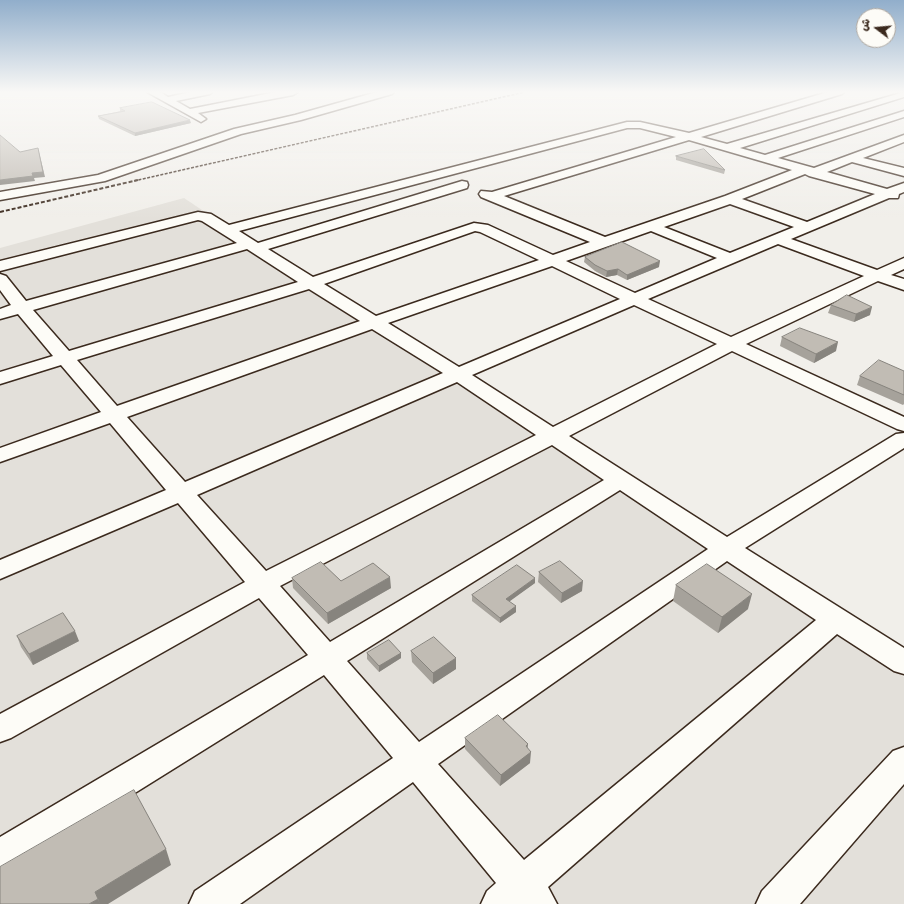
<!DOCTYPE html>
<html>
<head>
<meta charset="utf-8">
<style>
  body { margin:0 }
  #map { position:relative; width:904px; height:904px; overflow:hidden; background:#f1efea; font-family:Pangolin,"Playpen Sans Arabic",sans-serif }
  canvas { display:block }
  .north { position:absolute; left:856px; top:8px; width:40px; height:40px; box-sizing:border-box; background:#fdfcf7; border:1px solid #afa8a0; border-radius:50%; rotate:286deg; font-size:11px; font-weight:700; line-height:16px; text-align:center; color:#3b2a1e }
  .north::after { content:''; display:block; margin:auto; width:14px; height:18px; background:#3b2a1e; clip-path:polygon(50% 0,100% 100%,50% 72%,0 100%) }
</style>
</head>
<body>
<div id="map">
<canvas width="904" height="904"></canvas>
<div class="north">ش</div>
</div>
<script>
const g = document.querySelector('canvas').getContext('2d');
g.lineJoin = 'round';
function fill(path, color) {
  g.fillStyle = color;
  g.fill(path, 'evenodd');
}
function stroke(path, color, width, dash) {
  g.strokeStyle = color;
  g.lineWidth = width;
  g.lineCap = dash ? 'butt' : 'round';
  g.setLineDash(dash || []);
  g.stroke(path);
}
const built = new Path2D(`
  M 184,198 L 904,677 L 904,904 L 0,904 L 0,248 Z`);
const minor = new Path2D(`
  M 147,92 L 160,92 L 168,97 L 191,92 L 212,92 L 210,94 L 176,101 L 190,109 L 276,92 L 298,92 L 293,95 L 198,113 L 206,119 L 201,122 Z
  M 377,92 L 394,92 L 392,94 L 301,120 L 241,134 L 105,181 L 0,200 L 0,192 L 98,175 L 234,129 L 295,115 Z
  M 828,92 L 844,92 L 842,94 L 701,137 L 727,144 L 904,92 L 904,97 L 740,148 L 765,155 L 904,111 L 904,117 L 778,158 L 814,168 L 904,135 L 904,142 L 863,158 L 904,168 L 904,176 L 852,162 L 827,172 L 887,189 L 904,183 L 904,192 L 899,194 L 898,198 L 889,198 L 791,239 L 877,270 L 904,258 L 904,269 L 891,275 L 904,279 L 904,290 L 878,281 L 746,344 L 904,417 L 904,431 L 897,429 L 732,351 L 569,436 L 727,537 L 896,434 L 904,433 L 904,448 L 745,548 L 904,648 L 904,674 L 894,671 L 837,634 L 548,887 L 557,904 L 481,904 L 487,891 L 496,883 L 413,782 L 240,904 L 189,904 L 195,891 L 393,758 L 324,675 L 13,869 L 0,874 L 0,837 L 308,655 L 259,598 L 11,738 L 0,742 L 0,714 L 245,582 L 178,503 L 0,579 L 0,560 L 166,490 L 110,423 L 0,462 L 0,448 L 101,412 L 61,365 L 0,384 L 0,372 L 53,356 L 18,314 L 0,319 L 0,309 L 11,305 L 0,290 L 0,274 L 6,276 L 26,301 L 237,243 L 202,221 L 198,220 L 0,271 L 0,261 L 198,212 L 211,214 L 229,225 L 627,122 L 640,122 L 689,133 ZM 627,128 L 640,128 L 676,137 L 492,192 L 481,191 L 479,194 L 481,197 L 590,242 L 553,255 L 488,225 L 474,223 L 313,277 L 268,249 L 467,188 L 468,185 L 467,182 L 462,181 L 258,243 L 239,231 ZM 689,140 L 792,170 L 725,196 L 605,237 L 504,196 ZM 805,174 L 809,176 L 875,194 L 807,222 L 742,199 ZM 730,204 L 794,227 L 730,253 L 664,227 ZM 475,231 L 480,232 L 539,260 L 376,316 L 324,284 ZM 651,231 L 717,258 L 635,293 L 566,261 ZM 778,244 L 864,276 L 731,337 L 648,299 ZM 247,249 L 298,282 L 69,351 L 33,310 ZM 552,266 L 620,299 L 459,367 L 388,323 ZM 309,289 L 360,321 L 117,406 L 77,360 ZM 634,305 L 717,344 L 553,427 L 472,375 ZM 372,329 L 443,373 L 185,482 L 127,417 ZM 457,382 L 536,435 L 266,571 L 197,495 ZM 552,445 L 604,480 L 330,642 L 280,586 ZM 620,490 L 708,549 L 419,742 L 347,661 ZM 727,561 L 816,620 L 524,860 L 438,764 Z
  M 904,747 L 904,784 L 800,904 L 756,904 L 762,891 L 893,751 Z`);
const railFar1 = new Path2D(`
  M 134,181 L 525,92`);
const rail = new Path2D(`
  M 0,212 L 138,180`);
const wall = new Path2D(`
  M 120,108 L 191,123 L 135,136 L 99,119 L 98,116 L 121,111 L 120,111 Z
  M 676,156 L 725,170 L 724,174 L 676,160 Z
  M 585,257 L 659,267 L 627,280 L 617,275 L 606,277 L 595,271 L 584,262 Z
  M 831,305 L 870,315 L 854,322 L 828,313 Z
  M 782,337 L 836,351 L 814,363 L 780,346 Z
  M 904,371 L 904,404 L 903,405 L 857,385 L 860,376 Z
  M 539,572 L 582,591 L 561,603 L 538,582 Z
  M 292,578 L 341,581 L 391,588 L 328,624 L 293,588 Z
  M 535,583 L 509,601 L 516,612 L 500,623 L 472,601 L 472,595 Z
  M 676,585 L 748,609 L 718,633 L 673,601 Z
  M 17,636 L 79,641 L 33,665 L 21,647 Z
  M 411,651 L 456,669 L 433,684 L 412,662 Z
  M 367,653 L 401,653 L 401,658 L 379,672 L 367,659 Z
  M 465,738 L 528,749 L 530,763 L 500,786 L 465,749 Z`);
const shadedWall = new Path2D(`
  M 190,120 L 191,123 L 135,136 L 135,133 Z
  M 38,148 L 45,177 L 34,178 L 35,181 L 0,185 L 0,180 L 32,173 Z
  M 660,261 L 659,267 L 627,280 L 627,275 Z
  M 618,269 L 617,275 L 606,277 L 607,271 Z
  M 872,307 L 870,315 L 854,322 L 856,314 Z
  M 838,342 L 836,351 L 814,363 L 816,354 Z
  M 390,577 L 391,588 L 328,624 L 327,613 Z
  M 535,578 L 535,583 L 506,604 L 506,599 Z
  M 583,581 L 582,591 L 561,603 L 562,593 Z
  M 752,594 L 748,609 L 718,633 L 722,617 Z
  M 516,606 L 516,612 L 500,623 L 500,618 Z
  M 75,631 L 79,641 L 33,665 L 29,654 Z
  M 401,653 L 401,658 L 379,672 L 379,666 Z
  M 456,658 L 456,669 L 433,684 L 433,673 Z
  M 528,744 L 527,755 L 531,752 L 530,763 L 500,786 L 501,775 L 526,746 Z
  M 166,849 L 171,865 L 108,904 L 100,904 L 95,892 Z
  M 98,899 L 100,904 L 89,904 Z`);
const building = new Path2D(`
  M 152,102 L 190,120 L 135,133 L 98,116 L 125,111 L 120,108 Z
  M 0,135 L 20,152 L 38,148 L 43,172 L 32,173 L 33,176 L 0,180 Z
  M 704,149 L 725,170 L 676,156 Z
  M 622,242 L 660,261 L 627,275 L 618,269 L 607,271 L 595,265 L 585,257 Z
  M 847,295 L 872,307 L 856,314 L 831,305 Z
  M 800,328 L 838,342 L 816,354 L 782,337 Z
  M 879,360 L 904,371 L 904,395 L 860,376 Z
  M 560,561 L 583,581 L 562,593 L 539,572 Z
  M 321,562 L 341,581 L 373,563 L 390,577 L 327,613 L 292,578 Z
  M 707,564 L 752,594 L 722,617 L 676,585 Z
  M 517,565 L 535,578 L 506,599 L 516,606 L 500,618 L 472,595 Z
  M 63,613 L 75,631 L 29,654 L 17,636 Z
  M 434,637 L 456,658 L 433,673 L 411,651 Z
  M 389,640 L 401,653 L 379,666 L 367,653 Z
  M 498,715 L 528,744 L 526,746 L 531,752 L 501,775 L 465,738 Z
  M 134,790 L 166,849 L 95,892 L 98,899 L 89,904 L 0,904 L 0,867 Z`);
fill(built, '#e3e0da');
stroke(minor, '#3b2a1e', 3);
fill(minor, '#fdfcf7');
stroke(railFar1, '#3b2a1e', 1.5, [3, 1.5]);
stroke(rail, '#3b2a1e', 2, [4, 2]);
fill(wall, '#a6a29b');
fill(shadedWall, '#87847e');
fill(building, '#c1bcb4');
stroke(building, '#87847e', 1);
const sky = g.createLinearGradient(0, 0, 0, 219);
sky.addColorStop(0, '#91aecb');
sky.addColorStop(0.42, '#f9f8f6');
sky.addColorStop(1, '#f9f8f600');
g.fillStyle = sky;
g.fillRect(0, 0, 904, 219);
</script>
</body>
</html>
